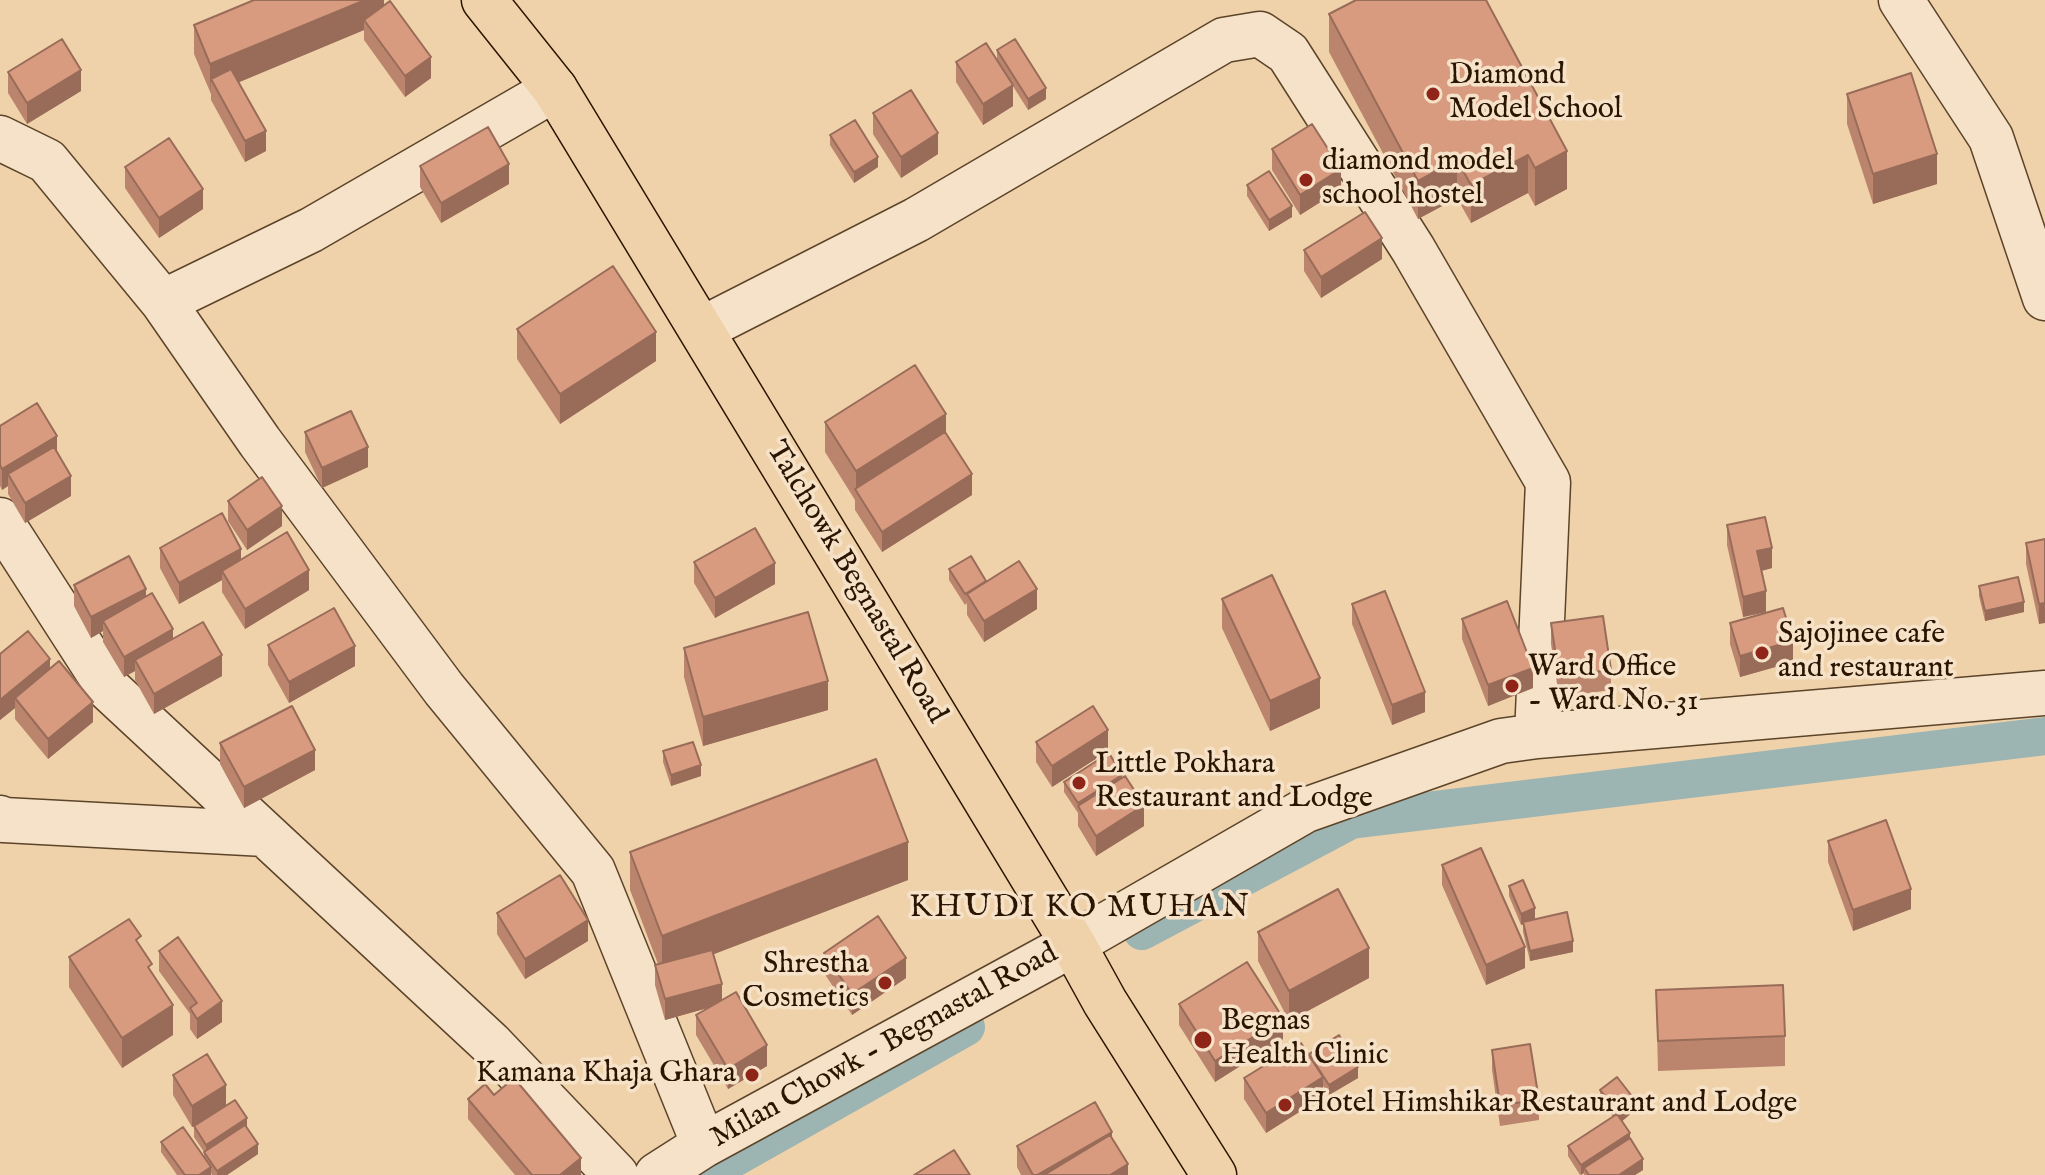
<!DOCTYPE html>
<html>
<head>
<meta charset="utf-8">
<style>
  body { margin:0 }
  canvas { display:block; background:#f0d2aa }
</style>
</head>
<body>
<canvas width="2045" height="1175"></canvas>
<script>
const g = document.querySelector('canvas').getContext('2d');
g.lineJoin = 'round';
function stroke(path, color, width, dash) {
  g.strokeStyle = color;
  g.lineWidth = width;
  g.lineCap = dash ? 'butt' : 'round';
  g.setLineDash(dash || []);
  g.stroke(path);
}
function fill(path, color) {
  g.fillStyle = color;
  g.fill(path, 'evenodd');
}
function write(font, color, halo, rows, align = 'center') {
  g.font = font + ' "IM FELL English",serif';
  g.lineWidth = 7;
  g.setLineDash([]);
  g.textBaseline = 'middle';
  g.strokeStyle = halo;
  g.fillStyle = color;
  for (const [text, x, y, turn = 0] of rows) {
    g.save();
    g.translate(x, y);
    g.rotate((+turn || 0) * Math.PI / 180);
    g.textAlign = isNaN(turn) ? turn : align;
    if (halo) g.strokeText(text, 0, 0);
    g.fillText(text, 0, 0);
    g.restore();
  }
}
const canal = new Path2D(`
  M 1142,931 L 1351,820 L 2045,736
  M 704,1175 L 966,1027`);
const minor = new Path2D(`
  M 1901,0 L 1991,138 L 2045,298
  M 555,89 L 311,230 L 163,302 L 260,442 L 444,689 L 593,871 L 704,1145
  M 0,138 L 47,161 L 163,302
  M 702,329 L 916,220 L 1224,40 L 1260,34 L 1288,53 L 1413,249 L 1548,482 L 1537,736
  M 0,520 L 109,689 L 265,834
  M 0,818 L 4,820 L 265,834 L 490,1043 L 616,1175
  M 657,1175 L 704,1145 L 1073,944 L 1306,810 L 1501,741 L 1537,736 L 2045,693`);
const major = new Path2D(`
  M 484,0 L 555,89 L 1073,944 L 1105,1002 L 1214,1175`);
const wall = new Path2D(`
  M 384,0 L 384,5 L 431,78 L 405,97 L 364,40 L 364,30 L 239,82 L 266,151 L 245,162 L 211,100 L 211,94 L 194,54 L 194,25 Z
  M 1356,0 L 1567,189 L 1535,206 L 1528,193 L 1471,223 L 1457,198 L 1418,219 L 1329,52 L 1329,14 Z
  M 997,50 L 1046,99 L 1028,110 L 997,61 Z
  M 956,62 L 1013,106 L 983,125 L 956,82 Z
  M 8,72 L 81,91 L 27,124 L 8,93 Z
  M 1847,94 L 1937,184 L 1873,204 L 1847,124 Z
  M 873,113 L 938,154 L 901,178 L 873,134 Z
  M 830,135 L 878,167 L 854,183 L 830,145 Z
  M 1272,149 L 1341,189 L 1300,215 L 1272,170 Z
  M 420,166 L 509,184 L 441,223 L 420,187 Z
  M 125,167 L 203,209 L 159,238 L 125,188 Z
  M 1247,185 L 1292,217 L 1269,231 L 1247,196 Z
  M 1304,250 L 1382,259 L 1321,298 L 1304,271 Z
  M 517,329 L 656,361 L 560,424 L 517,359 Z
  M 825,422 L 946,433 L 972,495 L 882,552 L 855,510 L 855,500 L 825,452 Z
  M 0,426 L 57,452 L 71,496 L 25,523 L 8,494 L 8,486 L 2,490 L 0,486 Z
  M 305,432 L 368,467 L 322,488 L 305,452 Z
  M 228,501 L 282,526 L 247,550 L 228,521 Z
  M 1727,525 L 1772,568 L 1761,571 L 1766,612 L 1743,617 L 1727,545 Z
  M 2045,539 L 2039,624 L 2026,564 L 2026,543 Z
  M 160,548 L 241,560 L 309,590 L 245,629 L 222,592 L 222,580 L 179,604 L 160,568 Z
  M 694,562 L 775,584 L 715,618 L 694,583 Z
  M 949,569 L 986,581 L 1037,609 L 984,642 L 967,615 L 967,603 L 965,605 L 949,580 Z
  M 74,585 L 146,597 L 173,639 L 222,676 L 154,714 L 135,680 L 135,671 L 124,677 L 103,642 L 103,631 L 91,638 L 74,606 Z
  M 1979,586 L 2024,612 L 1985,621 L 1979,596 Z
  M 1222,599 L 1320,708 L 1270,731 L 1222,628 Z
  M 1352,604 L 1425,712 L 1392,725 L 1352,624 Z
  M 1462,619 L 1533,688 L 1488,706 L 1462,639 Z
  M 1551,623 L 1611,670 L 1611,690 L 1559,697 L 1551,644 Z
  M 1730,623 L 1793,662 L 1740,677 L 1730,644 Z
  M 268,645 L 355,666 L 289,703 L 268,665 Z
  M 684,648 L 828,710 L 703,746 L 684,677 Z
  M 0,654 L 50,669 L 93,722 L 48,759 L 15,719 L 15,708 L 0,720 Z
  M 1036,742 L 1108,751 L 1052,787 L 1036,762 Z
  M 220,743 L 315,770 L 244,808 L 220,764 Z
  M 663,751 L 701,776 L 671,786 L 663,762 Z
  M 1122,777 L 1144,826 L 1096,856 L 1078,826 L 1078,813 L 1064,792 L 1064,782 Z
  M 1828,841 L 1911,909 L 1853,931 L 1828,862 Z
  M 630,852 L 908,880 L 713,954 L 722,1000 L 767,1066 L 728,1089 L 696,1035 L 696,1015 L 707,1008 L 665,1020 L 655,985 L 655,965 L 658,964 L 630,890 Z
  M 1442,865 L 1525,968 L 1486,985 L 1442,885 Z
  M 1509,886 L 1535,918 L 1573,952 L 1530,961 L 1523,932 L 1523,924 L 1521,925 L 1509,896 Z
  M 497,913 L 588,941 L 525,979 L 497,934 Z
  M 1258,932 L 1369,978 L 1289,1021 L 1258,961 Z
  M 141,947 L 173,1035 L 122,1068 L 69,987 L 69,957 Z
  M 159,951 L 222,1022 L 197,1039 L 190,1029 L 190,1014 L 159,971 Z
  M 824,953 L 906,978 L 852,1015 L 824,973 Z
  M 1656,990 L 1785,1036 L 1785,1066 L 1658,1071 Z
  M 1179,1004 L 1283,1039 L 1215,1082 L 1179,1025 Z
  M 1492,1050 L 1539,1100 L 1539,1120 L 1500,1126 L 1492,1070 Z
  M 1309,1055 L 1358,1078 L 1329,1095 L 1323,1086 L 1323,1097 L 1266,1133 L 1244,1099 L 1244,1078 Z
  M 173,1075 L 226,1106 L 192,1127 L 173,1095 Z
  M 1600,1090 L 1635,1110 L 1622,1121 L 1643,1170 L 1635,1175 L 1584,1175 L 1584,1173 L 1580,1175 L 1568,1156 L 1568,1146 L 1613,1117 L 1600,1100 Z
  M 468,1099 L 581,1175 L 515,1175 L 468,1119 Z
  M 194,1126 L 247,1127 L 258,1154 L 227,1175 L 212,1175 L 211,1173 L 211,1175 L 177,1175 L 161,1152 L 161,1142 L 204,1157 L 204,1152 L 194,1137 Z
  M 1112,1138 L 1128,1175 L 1021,1175 L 1017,1167 L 1017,1146 Z`);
const shadedWall = new Path2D(`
  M 365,0 L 384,0 L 384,22 L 364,20 L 364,30 L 218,91 L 211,79 L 210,94 L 210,64 Z
  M 431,57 L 431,78 L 405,97 L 405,76 Z
  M 81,70 L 81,91 L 27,124 L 27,103 Z
  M 1013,85 L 1013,106 L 983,125 L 983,104 Z
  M 1046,88 L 1046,99 L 1028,110 L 1028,99 Z
  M 266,131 L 266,151 L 245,162 L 245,141 Z
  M 938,133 L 938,154 L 901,178 L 901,157 Z
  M 1567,151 L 1567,189 L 1535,206 L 1535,168 Z
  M 1937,154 L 1937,184 L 1873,204 L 1873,174 Z
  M 1528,155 L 1528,193 L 1471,223 L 1471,185 Z
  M 878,157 L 878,167 L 854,183 L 854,172 Z
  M 1457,160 L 1457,198 L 1418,219 L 1418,181 Z
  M 509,164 L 509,184 L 441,223 L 441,203 Z
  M 1341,169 L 1341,189 L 1300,215 L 1300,195 Z
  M 203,189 L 203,209 L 159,238 L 159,218 Z
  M 1292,206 L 1292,217 L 1269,231 L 1269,220 Z
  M 1382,238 L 1382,259 L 1321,298 L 1321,277 Z
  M 656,332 L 656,361 L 560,424 L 560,394 Z
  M 946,414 L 946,444 L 856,490 L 856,471 Z
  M 57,436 L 57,456 L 8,474 L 8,486 L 2,490 L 2,469 Z
  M 368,447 L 368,467 L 322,488 L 322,468 Z
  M 972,474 L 972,495 L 882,552 L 882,532 Z
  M 71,476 L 71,496 L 25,523 L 25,503 Z
  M 282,506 L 282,526 L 247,550 L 247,530 Z
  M 1772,548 L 1772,568 L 1757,572 L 1757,551 Z
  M 241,549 L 241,569 L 222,571 L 222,580 L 179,604 L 179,583 Z
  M 775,563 L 775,584 L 715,618 L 715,598 Z
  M 309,570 L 309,590 L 245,629 L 245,609 Z
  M 146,589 L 146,609 L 103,621 L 103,631 L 91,638 L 91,617 Z
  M 1037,589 L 1037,609 L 984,642 L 984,621 Z
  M 1766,591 L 1766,612 L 1743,617 L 1743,597 Z
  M 2024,602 L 2024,612 L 1985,621 L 1985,611 Z
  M 2045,603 L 2045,623 L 2039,624 L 2039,604 Z
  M 173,629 L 173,650 L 135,660 L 135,671 L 124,677 L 124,657 Z
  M 1793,641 L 1793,662 L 1740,677 L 1740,656 Z
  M 355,646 L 355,666 L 289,703 L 289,682 Z
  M 222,655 L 222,676 L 154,714 L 154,694 Z
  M 50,659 L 50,679 L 15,698 L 15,708 L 0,720 L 0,700 Z
  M 1533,668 L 1533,688 L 1488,706 L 1488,685 Z
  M 1320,678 L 1320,708 L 1270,731 L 1270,701 Z
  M 828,681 L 828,710 L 703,746 L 703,717 Z
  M 1425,692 L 1425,712 L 1392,725 L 1392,705 Z
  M 93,702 L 93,722 L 48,759 L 48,739 Z
  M 1108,730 L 1108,751 L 1052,787 L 1052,766 Z
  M 315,750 L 315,770 L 244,808 L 244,787 Z
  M 701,765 L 701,776 L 671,786 L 671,775 Z
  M 1122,775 L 1122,785 L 1078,806 L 1078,803 Z
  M 1144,805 L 1144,826 L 1096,856 L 1096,836 Z
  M 908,842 L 908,880 L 662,974 L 662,936 Z
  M 1911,889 L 1911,909 L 1853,931 L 1853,910 Z
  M 1535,908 L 1535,918 L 1521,925 L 1521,914 Z
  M 588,920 L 588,941 L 525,979 L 525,959 Z
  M 1573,941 L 1573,952 L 1530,961 L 1530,951 Z
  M 1525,947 L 1525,968 L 1486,985 L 1486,965 Z
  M 1369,948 L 1369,978 L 1289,1021 L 1289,991 Z
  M 906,958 L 906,978 L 852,1015 L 852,994 Z
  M 722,984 L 722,1004 L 665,1020 L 665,999 Z
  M 222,1001 L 222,1022 L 197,1039 L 197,1019 Z
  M 173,1005 L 173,1035 L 122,1068 L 122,1038 Z
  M 1283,1018 L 1283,1039 L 1215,1082 L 1215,1061 Z
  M 767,1045 L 767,1066 L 728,1089 L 728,1069 Z
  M 1358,1067 L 1358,1078 L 1329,1095 L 1329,1085 Z
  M 1323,1077 L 1323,1097 L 1266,1133 L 1266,1113 Z
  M 226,1085 L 226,1106 L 192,1127 L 192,1106 Z
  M 1635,1100 L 1635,1110 L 1619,1124 L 1619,1113 Z
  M 247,1118 L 247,1128 L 206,1155 L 206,1145 Z
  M 1112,1132 L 1112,1152 L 1072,1175 L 1037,1175 Z
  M 1630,1133 L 1630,1144 L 1584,1168 L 1584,1173 L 1581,1175 L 1581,1165 Z
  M 258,1144 L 258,1154 L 227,1175 L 217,1175 L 217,1171 Z
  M 581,1158 L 581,1175 L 560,1175 Z
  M 1643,1159 L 1643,1170 L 1635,1175 L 1619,1175 Z
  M 1128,1164 L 1128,1175 L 1110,1175 Z
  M 211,1167 L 211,1175 L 199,1175 Z`);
const building = new Path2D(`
  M 254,0 L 365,0 L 210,64 L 194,25 Z
  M 1356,0 L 1486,0 L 1567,151 L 1535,168 L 1528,155 L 1471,185 L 1457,160 L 1418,181 L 1329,14 Z
  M 390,1 L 431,57 L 405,76 L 364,20 Z
  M 62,39 L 81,70 L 27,103 L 8,72 Z
  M 1015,39 L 1046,88 L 1028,99 L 997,50 Z
  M 986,43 L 1013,85 L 983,104 L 956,62 Z
  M 231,69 L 266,131 L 245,141 L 211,79 Z
  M 1911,73 L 1937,154 L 1873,174 L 1847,94 Z
  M 911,90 L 938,133 L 901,157 L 873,113 Z
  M 855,120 L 878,157 L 854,172 L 830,135 Z
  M 1312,124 L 1341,169 L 1300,195 L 1272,149 Z
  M 488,127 L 509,164 L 441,203 L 420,166 Z
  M 169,138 L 203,189 L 159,218 L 125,167 Z
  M 1269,171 L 1292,206 L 1269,220 L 1247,185 Z
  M 1365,212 L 1382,238 L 1321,277 L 1304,250 Z
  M 613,266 L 656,332 L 560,394 L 517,329 Z
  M 915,365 L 946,414 L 856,471 L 825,422 Z
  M 37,403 L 57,436 L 2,469 L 0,465 L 0,426 Z
  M 351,411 L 368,447 L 322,468 L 305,432 Z
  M 945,432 L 972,474 L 882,532 L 855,489 Z
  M 54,447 L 71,476 L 25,503 L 8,474 Z
  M 262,477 L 282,506 L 247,530 L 228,501 Z
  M 222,513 L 241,549 L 179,583 L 160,548 Z
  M 1765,517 L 1772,548 L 1757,551 L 1766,591 L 1743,597 L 1727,525 Z
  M 755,528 L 775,563 L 715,598 L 694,562 Z
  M 287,532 L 309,570 L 245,609 L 222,571 Z
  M 2045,539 L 2045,603 L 2039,604 L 2026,543 Z
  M 129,556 L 146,589 L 91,617 L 74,585 Z
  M 971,556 L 986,581 L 965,594 L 949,569 Z
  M 1019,561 L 1037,589 L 984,621 L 967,594 Z
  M 1272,575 L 1320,678 L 1270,701 L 1222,599 Z
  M 2018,577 L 2024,602 L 1985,611 L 1979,586 Z
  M 1385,591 L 1425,692 L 1392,705 L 1352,604 Z
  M 152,593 L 173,629 L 124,657 L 103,621 Z
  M 1507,601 L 1533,668 L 1488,685 L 1462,619 Z
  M 334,608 L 355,646 L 289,682 L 268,645 Z
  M 1783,608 L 1793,641 L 1740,656 L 1730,623 Z
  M 808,612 L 828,681 L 703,717 L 684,648 Z
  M 1603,616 L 1611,670 L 1559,677 L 1551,623 Z
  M 203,622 L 222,655 L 154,694 L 135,660 Z
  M 28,631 L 50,659 L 0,700 L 0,654 Z
  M 59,661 L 93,702 L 48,739 L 15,698 Z
  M 292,706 L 315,750 L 244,787 L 220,743 Z
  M 1093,706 L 1108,730 L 1052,766 L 1036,742 Z
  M 693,742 L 701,765 L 671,775 L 663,751 Z
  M 1109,753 L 1122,775 L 1078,803 L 1064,782 Z
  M 876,759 L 908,842 L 662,936 L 630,852 Z
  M 1125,776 L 1144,805 L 1096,836 L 1078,806 Z
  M 1886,820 L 1911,889 L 1853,910 L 1828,841 Z
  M 1481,848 L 1525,947 L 1486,965 L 1442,865 Z
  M 560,875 L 588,920 L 525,959 L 497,913 Z
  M 1523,880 L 1535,908 L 1521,914 L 1509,886 Z
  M 1338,889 L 1369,948 L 1289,991 L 1258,932 Z
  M 1567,912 L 1573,941 L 1530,951 L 1523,922 Z
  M 878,916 L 906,958 L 852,994 L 824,953 Z
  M 129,919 L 141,936 L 136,940 L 152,964 L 148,967 L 173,1005 L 122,1038 L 69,957 Z
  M 178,937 L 222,1001 L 197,1019 L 190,1008 L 197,1003 L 159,951 Z
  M 712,950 L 722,984 L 665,999 L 655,965 Z
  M 1247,962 L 1283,1018 L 1215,1061 L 1179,1004 Z
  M 1783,985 L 1785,1036 L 1658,1041 L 1656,990 Z
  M 736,992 L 767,1045 L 728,1069 L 696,1015 Z
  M 1339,1035 L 1358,1067 L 1329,1085 L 1309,1054 Z
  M 1301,1043 L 1323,1077 L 1266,1113 L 1244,1078 Z
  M 1530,1044 L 1539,1100 L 1500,1105 L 1492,1050 Z
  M 207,1054 L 226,1085 L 192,1106 L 173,1075 Z
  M 1617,1077 L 1635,1100 L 1619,1113 L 1600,1090 Z
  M 514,1078 L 581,1158 L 560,1175 L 532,1175 L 468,1099 L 485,1084 L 494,1095 Z
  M 235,1100 L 247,1118 L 206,1145 L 194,1126 Z
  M 1095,1102 L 1112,1132 L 1037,1175 L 1033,1175 L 1017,1146 Z
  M 1617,1114 L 1630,1133 L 1581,1165 L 1568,1146 Z
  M 245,1125 L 258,1144 L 217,1171 L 204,1152 Z
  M 183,1127 L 211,1167 L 199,1175 L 185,1175 L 161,1142 Z
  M 1110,1135 L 1128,1164 L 1110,1175 L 1044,1175 Z
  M 1630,1138 L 1643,1159 L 1619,1175 L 1589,1175 L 1584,1168 Z
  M 954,1150 L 970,1175 L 914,1175 Z`);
const markers = [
  [1433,94,8,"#8f2418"],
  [1306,180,8,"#8f2418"],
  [1762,653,8,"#8f2418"],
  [1512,686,8,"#8f2418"],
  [1079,783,8,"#8f2418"],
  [885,983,8,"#8f2418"],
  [1203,1040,10,"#8f2418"],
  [752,1075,8,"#8f2418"],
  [1285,1105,8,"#8f2418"]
];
const poiNames = [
  ["Diamond",1449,77],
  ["Model School",1449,111],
  ["diamond model",1322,163],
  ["school hostel",1322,197],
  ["Sajojinee cafe",1778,636],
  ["and restaurant",1778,670],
  ["Ward Office",1528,669],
  ["- Ward No. 31",1528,703],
  ["Little Pokhara",1095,766],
  ["Restaurant and Lodge",1095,800],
  ["Shrestha",869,966,"right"],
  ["Cosmetics",869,1000,"right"],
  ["Begnas",1221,1023],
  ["Health Clinic",1221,1057],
  ["Kamana Khaja Ghara",736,1075,"right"],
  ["Hotel Himshikar Restaurant and Lodge",1301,1105]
];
const streetNames = [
  ["Talchowk Begnastal Road",855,583,59],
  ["Milan Chowk - Begnastal Road",885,1047,-29]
];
const neighbourhoodNames = [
  ["KHUDI KO MUHAN",1080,909]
];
stroke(canal, '#9db5b2', 38);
stroke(minor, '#5c442a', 47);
stroke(major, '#2b1500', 47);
stroke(minor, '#f5e2c8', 44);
stroke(major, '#f0d2aa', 44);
fill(wall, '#bb856d');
fill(shadedWall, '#986c59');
fill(building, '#d99b7f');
stroke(building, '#986c59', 2);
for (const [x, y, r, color] of markers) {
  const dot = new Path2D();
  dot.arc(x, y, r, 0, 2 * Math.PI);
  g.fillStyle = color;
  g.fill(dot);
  stroke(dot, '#f5e2c8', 3);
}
write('30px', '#2b1500', '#f5e2c8', poiNames, 'left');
write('30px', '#2b1500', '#f5e2c8', streetNames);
g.letterSpacing = '2px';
write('32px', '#2b1500', '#f5e2c8', neighbourhoodNames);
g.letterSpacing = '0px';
</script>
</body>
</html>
